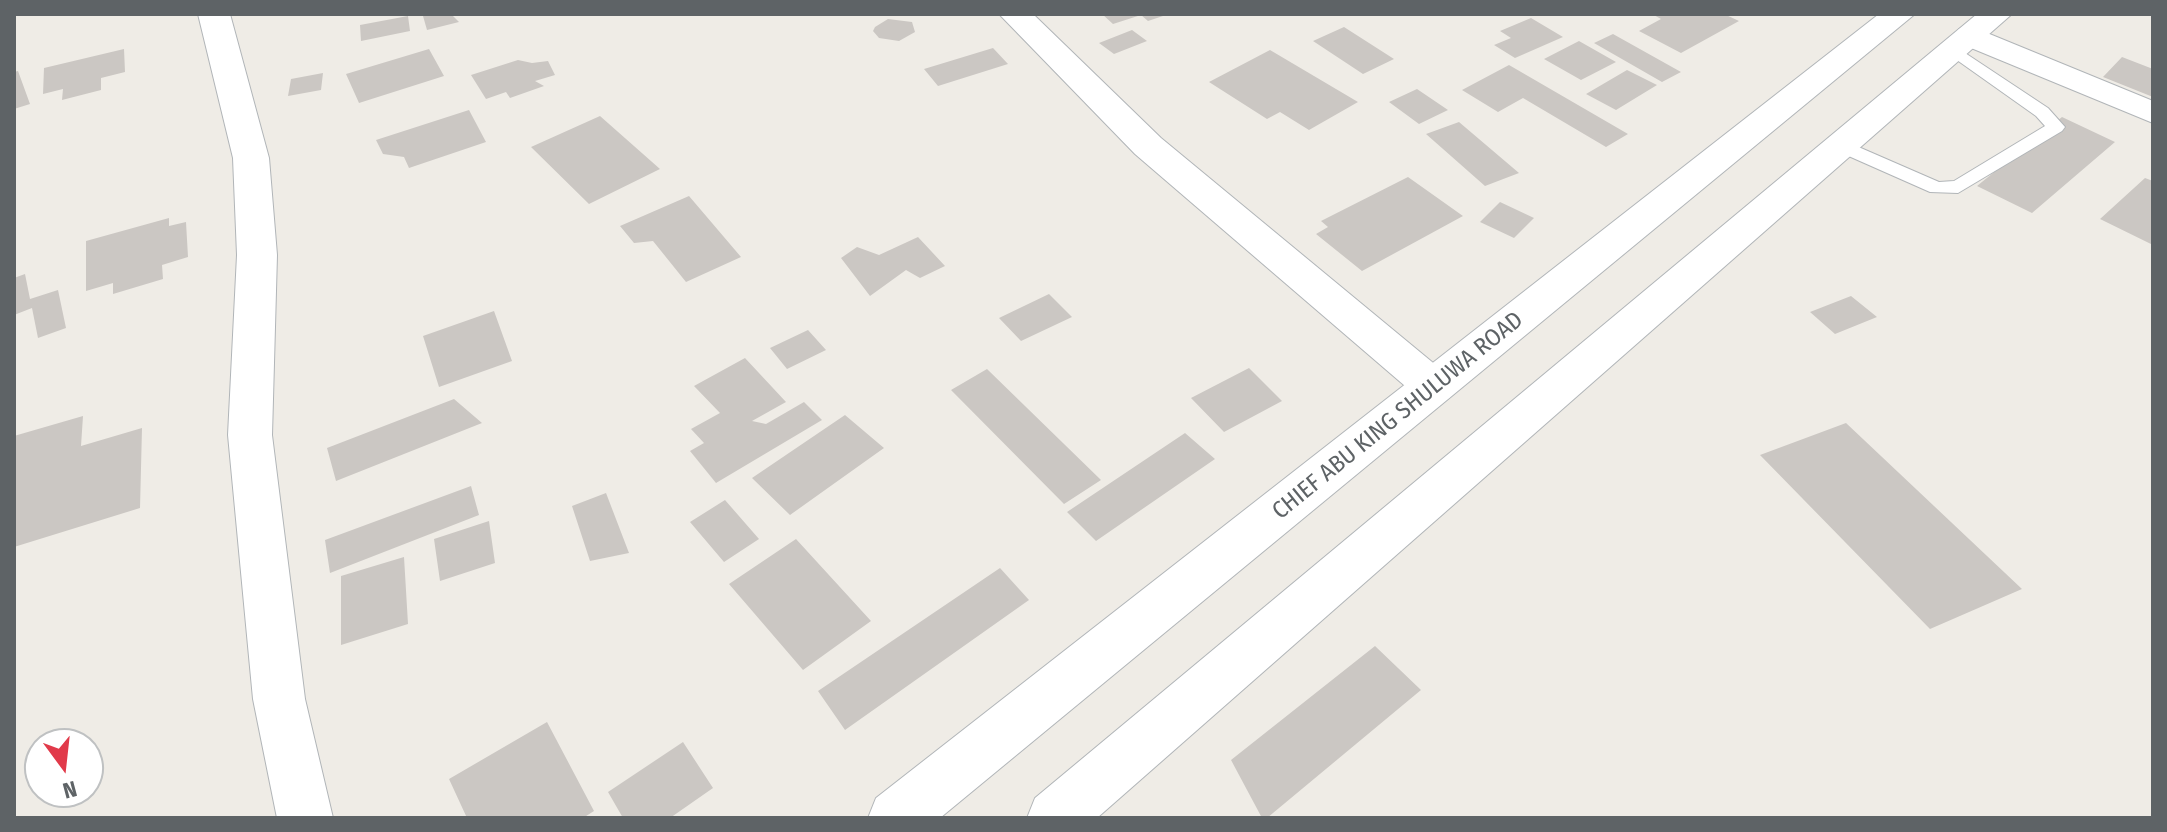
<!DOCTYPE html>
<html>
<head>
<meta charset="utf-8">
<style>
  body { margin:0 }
  #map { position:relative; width:2167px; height:832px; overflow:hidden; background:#efece6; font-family:"Fira Sans Condensed",sans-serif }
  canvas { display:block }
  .frame { position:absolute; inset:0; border:16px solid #5e6366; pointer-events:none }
  .north { position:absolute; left:24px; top:728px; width:80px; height:80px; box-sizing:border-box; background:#fff; border:2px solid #bfc1c2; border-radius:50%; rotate:165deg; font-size:22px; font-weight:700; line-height:32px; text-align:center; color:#5e6366 }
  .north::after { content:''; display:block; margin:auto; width:28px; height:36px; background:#e13a4a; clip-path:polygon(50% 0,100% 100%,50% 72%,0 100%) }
</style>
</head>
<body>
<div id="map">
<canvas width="2167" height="832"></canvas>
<div class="frame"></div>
<div class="north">N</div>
</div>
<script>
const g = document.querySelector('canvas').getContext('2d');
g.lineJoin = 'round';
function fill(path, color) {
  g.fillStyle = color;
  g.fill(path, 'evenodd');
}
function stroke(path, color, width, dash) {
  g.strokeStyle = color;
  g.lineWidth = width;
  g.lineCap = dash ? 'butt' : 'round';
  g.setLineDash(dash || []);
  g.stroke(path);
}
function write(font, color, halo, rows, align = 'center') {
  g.font = font + ' "Fira Sans Condensed",sans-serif';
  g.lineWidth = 7;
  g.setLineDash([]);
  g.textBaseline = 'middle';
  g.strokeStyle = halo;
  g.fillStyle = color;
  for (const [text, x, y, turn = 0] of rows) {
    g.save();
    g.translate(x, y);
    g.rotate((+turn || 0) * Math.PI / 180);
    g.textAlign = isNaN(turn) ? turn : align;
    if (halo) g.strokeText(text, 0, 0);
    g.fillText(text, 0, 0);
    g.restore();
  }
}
const building = new Path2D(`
  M 451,14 L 459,22 L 427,30 L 423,16 Z
  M 1102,14 L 1166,14 L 1166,15 L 1148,21 L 1141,15 L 1113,24 Z
  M 1652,14 L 1724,14 L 1739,21 L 1681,53 L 1639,31 L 1661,19 Z
  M 408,16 L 410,31 L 361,41 L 360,25 Z
  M 1531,18 L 1563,37 L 1515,58 L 1494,45 L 1511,38 L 1500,31 Z
  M 888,19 L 912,22 L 915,32 L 899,41 L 879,38 L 873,31 L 875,27 Z
  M 1344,27 L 1394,59 L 1363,74 L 1313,41 Z
  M 1132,30 L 1147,41 L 1114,54 L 1099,43 Z
  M 1613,34 L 1681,72 L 1662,82 L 1594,43 Z
  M 1579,41 L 1616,62 L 1581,80 L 1544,59 Z
  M 993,48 L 1008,64 L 938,86 L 924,69 Z
  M 124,49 L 125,72 L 101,78 L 101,90 L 62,100 L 63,89 L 43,94 L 44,68 Z
  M 429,49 L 444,76 L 359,103 L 346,74 Z
  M 1270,50 L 1358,102 L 1309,130 L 1280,112 L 1267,119 L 1209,82 Z
  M 2122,57 L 2153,69 L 2153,97 L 2103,77 Z
  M 518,60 L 532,63 L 548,61 L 555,75 L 535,81 L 544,86 L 510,98 L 506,92 L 486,99 L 471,75 Z
  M 1509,65 L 1628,134 L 1606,147 L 1523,98 L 1498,112 L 1462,90 Z
  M 1627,70 L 1657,85 L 1616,110 L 1586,94 Z
  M 18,71 L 30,104 L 14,109 L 14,72 Z
  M 323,73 L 321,90 L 288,96 L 291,79 Z
  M 1417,89 L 1448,110 L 1419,124 L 1389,102 Z
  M 469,110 L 486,142 L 409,168 L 404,157 L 383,154 L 376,140 Z
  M 600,116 L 660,169 L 589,204 L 531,147 Z
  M 2062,117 L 2115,142 L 2032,213 L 1977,186 Z
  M 1459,122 L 1519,173 L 1485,186 L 1426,134 Z
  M 1408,177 L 1463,216 L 1362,271 L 1316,234 L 1328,227 L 1321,221 Z
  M 2145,178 L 2153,181 L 2153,245 L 2100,219 Z
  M 689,196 L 741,257 L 686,282 L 653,241 L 634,243 L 620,226 Z
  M 1500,202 L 1534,218 L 1514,238 L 1480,222 Z
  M 169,218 L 169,226 L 186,222 L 188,257 L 162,265 L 163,279 L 113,294 L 113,283 L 86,291 L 86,241 Z
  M 918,237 L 945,266 L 920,278 L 906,270 L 870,296 L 841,258 L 857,247 L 879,255 Z
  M 25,274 L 30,299 L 58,290 L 66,328 L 38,338 L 32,308 L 14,315 L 14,278 Z
  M 1049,294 L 1072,317 L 1021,341 L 999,318 Z
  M 1851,296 L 1877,317 L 1835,334 L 1810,312 Z
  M 494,311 L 512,361 L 439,387 L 423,336 Z
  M 808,330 L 826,350 L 787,369 L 770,348 Z
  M 745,358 L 786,402 L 752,421 L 766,424 L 804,402 L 822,420 L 716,483 L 690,451 L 704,443 L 691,429 L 720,413 L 694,386 Z
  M 1249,368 L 1282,401 L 1224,432 L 1191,398 Z
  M 987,369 L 1101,480 L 1064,504 L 951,390 Z
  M 454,399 L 482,423 L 336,481 L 327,448 Z
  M 845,415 L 884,448 L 790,515 L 752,478 Z
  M 83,416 L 81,446 L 142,428 L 140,508 L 14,547 L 14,436 Z
  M 1846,423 L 2022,589 L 1930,629 L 1760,455 Z
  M 1185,433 L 1215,459 L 1096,541 L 1067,512 Z
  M 471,486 L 479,515 L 330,573 L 325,540 Z
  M 606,493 L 629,553 L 590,561 L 572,506 Z
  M 725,500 L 759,539 L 724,562 L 690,522 Z
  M 489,521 L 495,563 L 440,581 L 434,539 Z
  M 796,539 L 871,621 L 803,670 L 729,584 Z
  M 404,557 L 408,624 L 341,645 L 341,576 Z
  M 1000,568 L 1029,600 L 845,730 L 818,691 Z
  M 1375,646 L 1421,690 L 1267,818 L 1262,818 L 1231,760 Z
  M 547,722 L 594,811 L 583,818 L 467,818 L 449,779 Z
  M 683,742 L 713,788 L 670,818 L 623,818 L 608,792 Z`);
const service = new Path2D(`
  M 1953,45 L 2048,108 L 2065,127 L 2062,131 L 1958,193 L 1930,192 L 1835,150 L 1832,146 L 1835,142 L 1847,142 L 1939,182 L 1954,181 L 2045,126 L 2036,116 L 1947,53 L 1945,50 Z`);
const minor = new Path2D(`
  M 198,14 L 230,14 L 269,158 L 277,255 L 272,435 L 305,699 L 333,818 L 277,818 L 253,699 L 228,435 L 237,255 L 233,158 Z
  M 999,14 L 1033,14 L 1161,138 L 1449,376 L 1456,387 L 1449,398 L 1434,403 L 1419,398 L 1135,154 Z
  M 1970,26 L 2153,101 L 2153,123 L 1959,43 L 1954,36 L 1959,29 Z`);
const tertiary = new Path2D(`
  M 1879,14 L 1915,14 L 940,818 L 868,818 L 876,798 Z
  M 1977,14 L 2012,14 L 1097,818 L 1027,818 L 1035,798 Z`);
const streetNames = [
  ["CHIEF ABU KING SHULUWA ROAD",1398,416,-39]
];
fill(building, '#cbc7c3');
stroke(service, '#b1b5b8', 2);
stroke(minor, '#b1b5b8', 2);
stroke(tertiary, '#b1b5b8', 2);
fill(service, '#fff');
fill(minor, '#fff');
fill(tertiary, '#fff');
write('24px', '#5e6366', '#fff', streetNames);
</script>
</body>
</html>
